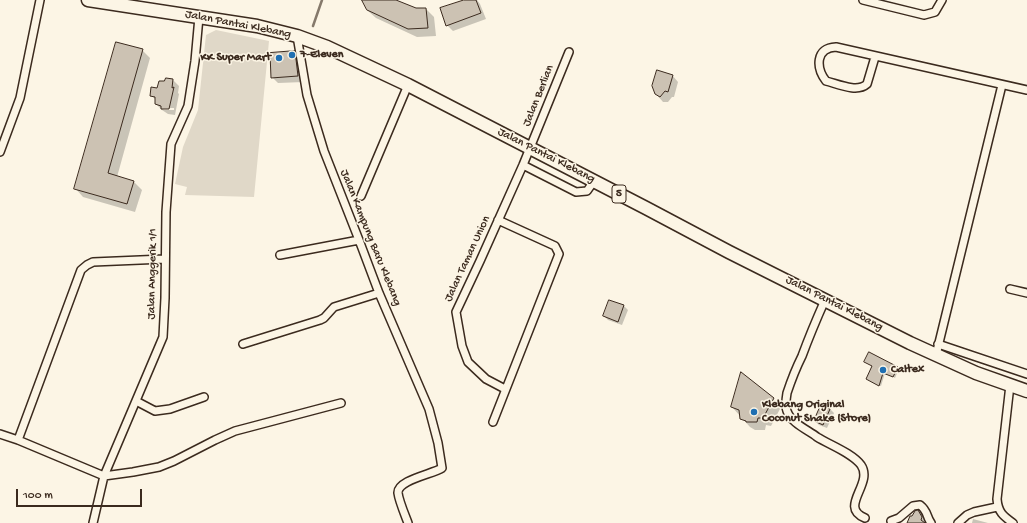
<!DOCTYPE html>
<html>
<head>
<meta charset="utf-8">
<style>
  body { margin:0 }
  #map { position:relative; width:1027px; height:523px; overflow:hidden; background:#fcf5e5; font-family:"Gochi Hand",sans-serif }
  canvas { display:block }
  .scale { position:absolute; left:16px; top:489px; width:126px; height:18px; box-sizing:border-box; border:2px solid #3b2a1e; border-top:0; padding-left:5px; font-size:12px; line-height:14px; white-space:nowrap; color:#3b2a1e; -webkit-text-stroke:3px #fcf5e5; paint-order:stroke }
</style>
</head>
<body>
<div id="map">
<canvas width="1027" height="523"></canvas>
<div class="scale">100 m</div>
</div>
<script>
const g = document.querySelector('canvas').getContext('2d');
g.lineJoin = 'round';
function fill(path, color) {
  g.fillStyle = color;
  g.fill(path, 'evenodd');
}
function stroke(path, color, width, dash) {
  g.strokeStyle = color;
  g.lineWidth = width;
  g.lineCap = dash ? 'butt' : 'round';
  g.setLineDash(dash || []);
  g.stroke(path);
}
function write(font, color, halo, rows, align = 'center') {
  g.font = font + ' "Gochi Hand",sans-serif';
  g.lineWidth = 3;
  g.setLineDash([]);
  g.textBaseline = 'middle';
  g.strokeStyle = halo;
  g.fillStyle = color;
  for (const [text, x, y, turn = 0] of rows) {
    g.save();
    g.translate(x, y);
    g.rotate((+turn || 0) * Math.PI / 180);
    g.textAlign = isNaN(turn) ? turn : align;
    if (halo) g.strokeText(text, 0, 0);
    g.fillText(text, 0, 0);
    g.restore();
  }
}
const green = new Path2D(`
  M 216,30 L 269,41 L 254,197 L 185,195 L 187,187 L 175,184 L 183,147 L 198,110 L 206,35 Z`);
const shadow = new Path2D(`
  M 363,0 L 394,0 L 416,9 L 426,9 L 434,17 L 436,36 L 417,37 L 376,18 L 367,10 Z
  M 467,0 L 477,0 L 480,4 L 486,19 L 453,31 L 447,25 Z
  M 142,50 L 150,58 L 117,177 L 134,182 L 142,190 L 135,212 L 83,197 L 75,188 Z
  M 294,52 L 300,59 L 304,82 L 278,83 L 272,77 Z
  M 672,75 L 678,82 L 674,97 L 672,97 L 668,102 L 663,102 L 657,95 L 653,86 Z
  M 173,80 L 179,86 L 178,93 L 179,94 L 175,115 L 168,114 L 162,110 L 156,104 L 156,100 L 151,95 L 157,89 ZM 161,108 L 174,108 L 174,110 L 164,110 Z
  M 609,301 L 624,306 L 628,310 L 622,325 L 608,320 L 604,316 Z
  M 873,366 L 897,367 L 899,369 L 895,378 L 885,373 L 881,386 L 869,380 Z
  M 773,399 L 781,407 L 771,426 L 766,425 L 765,430 L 755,430 L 750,427 L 732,407 Z
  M 830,409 L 834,413 L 827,428 L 819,425 L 815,421 Z
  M 918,511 L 928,523 L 908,523 Z
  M 973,519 L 988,523 L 972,523 Z`);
const stream = new Path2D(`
  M 313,26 L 322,0`);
const building = new Path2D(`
  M 362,0 L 396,0 L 416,8 L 426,8 L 428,28 L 408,29 L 367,10 Z
  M 464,0 L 476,0 L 481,13 L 446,26 L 440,8 Z
  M 116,42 L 143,49 L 108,173 L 134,181 L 127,204 L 74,189 Z
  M 295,51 L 298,76 L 271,78 L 270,53 Z
  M 657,70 L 673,75 L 668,92 L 665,91 L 660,97 L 655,94 L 652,86 Z
  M 166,78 L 173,79 L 172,88 L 174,87 L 169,109 L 161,109 L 161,106 L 155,104 L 155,97 L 150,96 L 151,87 L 157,88 L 159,81 L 164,81 Z
  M 609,300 L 624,305 L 618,322 L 603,316 Z
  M 869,352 L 898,367 L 893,377 L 883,373 L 879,386 L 866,379 L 872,366 L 864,362 Z
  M 741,372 L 774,398 L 763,418 L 758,418 L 757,422 L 746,422 L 746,421 L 740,419 L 739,410 L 731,407 Z
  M 821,405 L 830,409 L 823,425 L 814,421 Z
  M 918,510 L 922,517 L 921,520 L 925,523 L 907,523 L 910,516 L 912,516 L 915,511 Z`);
const street = new Path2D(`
  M 863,0 L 924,15 L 935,12 L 942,0
  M 297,36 L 307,95 L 324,151 L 359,240 L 379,293 L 429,409 L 438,443 L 442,468 C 433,474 397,480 398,493 C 399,501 405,515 408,523
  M 875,57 L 867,84 C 857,93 838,84 826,81 C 816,68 815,48 836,47 L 1027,90
  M 0,152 L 20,98 L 40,0
  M 523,165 L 576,192 L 587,191 L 594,181
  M 361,196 L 408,85
  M 280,255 L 359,240
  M 1010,289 L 1027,293
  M 825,300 C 817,318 809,337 802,356 C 796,368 791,381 787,393 C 786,399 785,406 787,411 C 791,423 808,430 817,437 C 830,445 852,453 861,465 C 874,484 838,507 865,518
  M 243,344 L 320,320 L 324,318 L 334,307 L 379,293
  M 938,344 L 1027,374
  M 936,355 L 1002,85
  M 1010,385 L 997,499 C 998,512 1003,516 1013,523
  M 505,389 L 486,379 L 468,362 L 462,346 L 456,312 L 480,261 L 523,165 L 569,52
  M 136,401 L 155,411 L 170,409 L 204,397
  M 493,422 L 559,254 L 555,246 L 498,220
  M 0,434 L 18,440 L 104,476 L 133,472 L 159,467 L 174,461 L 215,440 L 235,431 L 341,403
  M 18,440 L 81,270 L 87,265 L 93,262 L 164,259
  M 891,521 L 899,518 L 913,506 L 920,505 C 928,511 926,516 931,523
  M 93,523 L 104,476 L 163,337 L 165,298 L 166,212 L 171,144 L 188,106 L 195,61 L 199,17
  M 958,523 L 967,515 L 974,512 L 997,507`);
const highway = new Path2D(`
  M 88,0 L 257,26 L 297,36 L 327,47 L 408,85 L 646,208 L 729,252 L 910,343 L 976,373 L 1027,391`);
const markers = [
  [292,55,4,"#1f6fb2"],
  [279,58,4,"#1f6fb2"],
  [883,370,4,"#1f6fb2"],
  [754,412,4,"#1f6fb2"]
];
const shields = [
  [619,194,14]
];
const shieldNames = [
  ["5",619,194]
];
const streetNames = [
  ["Jalan Pantai Klebang",238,25,11],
  ["Jalan Berlian",539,96,-68],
  ["Jalan Pantai Klebang",546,156,27],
  ["Jalan Kampung Baru Klebang",370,238,68],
  ["Jalan Taman Union",468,259,-65],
  ["Jalan Anggerik 1/1",153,274,-89],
  ["Jalan Pantai Klebang",834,304,27]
];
const poiNames = [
  ["7-Eleven",300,55],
  ["KK Super Mart",271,58,"right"],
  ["Caltex",891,370],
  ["Klebang Original",762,405],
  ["Coconut Shake (Store)",762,419]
];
fill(green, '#e0d8c8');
fill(shadow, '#0003');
stroke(stream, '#85796b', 2.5);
fill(building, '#ccc2b3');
stroke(building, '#3b2a1e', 1);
stroke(street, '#3b2a1e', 10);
stroke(highway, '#3b2a1e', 15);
stroke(street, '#fcf5e5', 7);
stroke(highway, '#fcf5e5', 12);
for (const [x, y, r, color] of markers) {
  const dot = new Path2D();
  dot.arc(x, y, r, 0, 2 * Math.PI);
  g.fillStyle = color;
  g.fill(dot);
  stroke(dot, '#fcf5e5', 1.5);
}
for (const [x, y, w] of shields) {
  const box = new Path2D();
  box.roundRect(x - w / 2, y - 9, w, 18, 3);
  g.fillStyle = '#fcf5e5';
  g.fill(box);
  stroke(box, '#3b2a1e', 1);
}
write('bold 11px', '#3b2a1e', null, shieldNames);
write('12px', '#3b2a1e', '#fcf5e5', streetNames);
write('bold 12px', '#3b2a1e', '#fcf5e5', poiNames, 'left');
</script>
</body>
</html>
